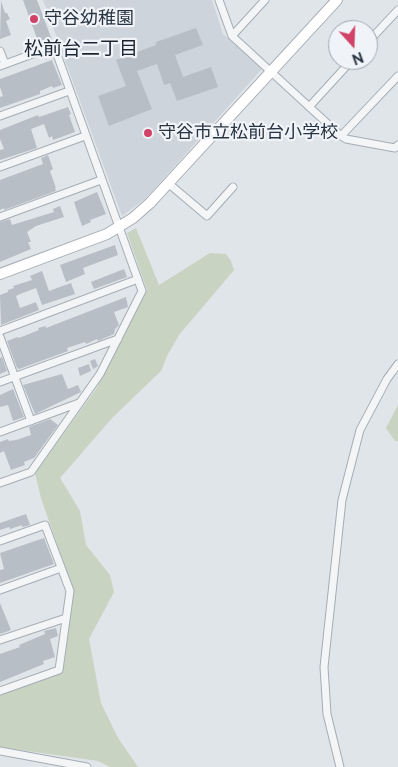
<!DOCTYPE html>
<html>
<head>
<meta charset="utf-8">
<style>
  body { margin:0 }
  #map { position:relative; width:398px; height:767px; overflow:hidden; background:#e0e5e9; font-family:Raleway,sans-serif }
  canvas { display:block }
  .north { position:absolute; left:328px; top:20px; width:50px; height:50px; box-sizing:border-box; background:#f0f3f7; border:1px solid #a0a7ae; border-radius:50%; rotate:160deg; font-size:14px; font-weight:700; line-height:20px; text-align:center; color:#283441 }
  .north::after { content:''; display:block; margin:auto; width:18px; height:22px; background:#d04367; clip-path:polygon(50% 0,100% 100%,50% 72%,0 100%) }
</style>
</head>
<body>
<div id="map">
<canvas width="398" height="767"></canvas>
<div class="north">N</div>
</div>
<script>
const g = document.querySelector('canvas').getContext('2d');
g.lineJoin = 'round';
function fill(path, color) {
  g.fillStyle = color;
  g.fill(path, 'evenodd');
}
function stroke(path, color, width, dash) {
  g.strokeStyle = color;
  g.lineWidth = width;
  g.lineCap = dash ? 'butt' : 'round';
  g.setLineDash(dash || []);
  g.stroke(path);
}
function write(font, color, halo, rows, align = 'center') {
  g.font = font + ' Raleway,"Noto Sans JP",sans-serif';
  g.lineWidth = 4.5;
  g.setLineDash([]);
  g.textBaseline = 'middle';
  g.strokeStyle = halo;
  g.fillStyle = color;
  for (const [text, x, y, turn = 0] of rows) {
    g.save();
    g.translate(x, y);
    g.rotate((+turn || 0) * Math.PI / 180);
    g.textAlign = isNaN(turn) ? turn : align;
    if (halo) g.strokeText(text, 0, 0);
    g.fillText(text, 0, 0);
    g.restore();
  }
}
const built = new Path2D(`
  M 43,0 L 212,0 L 223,34 L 262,69 L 146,198 L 122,216 Z`);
const green = new Path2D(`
  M 136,228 L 159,285 L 210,253 L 226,254 L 231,261 L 234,270 L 179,335 L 167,356 L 161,371 L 113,417 L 60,478 L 80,511 L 86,545 L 110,575 L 114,592 L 89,639 L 101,703 L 118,738 L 138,767 L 110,767 L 98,761 L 0,747 L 0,695 L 53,676 L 64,665 L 73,590 L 41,498 L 35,473 L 96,389 L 147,290 L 127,233 Z
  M 398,405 L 398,441 L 395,441 L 386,428 Z`);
const building = new Path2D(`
  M 23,0 L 37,0 L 52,40 L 39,44 Z
  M 1,1 L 5,13 L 7,13 L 10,19 L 6,21 L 11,35 L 0,39 Z
  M 196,28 L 203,45 L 175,55 L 183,77 L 211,67 L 218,87 L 177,101 L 170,83 L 164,85 L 157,64 L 137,71 L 152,109 L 109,126 L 98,96 L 126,86 L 116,60 L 156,45 L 156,42 Z
  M 52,60 L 62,85 L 53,88 L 52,86 L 40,91 L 40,94 L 0,108 L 0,97 L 3,96 L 0,87 L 0,79 Z
  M 68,107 L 71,114 L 69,115 L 75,132 L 53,140 L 52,136 L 49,138 L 44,124 L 31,129 L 37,148 L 0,160 L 0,150 L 4,149 L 0,139 L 0,130 L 38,115 L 39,117 Z
  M 48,155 L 53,169 L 50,171 L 56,188 L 55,188 L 56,191 L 4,210 L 4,208 L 0,210 L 0,180 L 43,164 L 41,158 Z
  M 97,192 L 106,214 L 90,220 L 91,222 L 82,226 L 74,202 Z
  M 60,206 L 64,217 L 36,226 L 27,232 L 31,242 L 28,242 L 31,249 L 0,262 L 0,222 L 10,219 L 12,225 L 54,212 L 53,209 Z
  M 115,245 L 118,255 L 83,268 L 85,274 L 66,282 L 60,265 Z
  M 124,269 L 127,277 L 94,289 L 91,282 Z
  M 42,271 L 49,291 L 71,283 L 75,294 L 42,305 L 36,288 L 20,294 L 16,296 L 20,308 L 36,302 L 39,310 L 1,325 L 0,295 L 8,292 L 8,290 L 14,288 L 13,286 L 32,280 L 30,276 Z
  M 126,297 L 128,307 L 114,312 L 119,325 L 115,329 L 114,334 L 98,341 L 97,339 L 86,344 L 85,342 L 67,348 L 68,351 L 19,369 L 17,368 L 7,341 L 18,337 L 19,338 L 39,330 L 38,328 L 46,326 L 46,328 Z
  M 2,357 L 7,371 L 0,374 L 0,358 Z
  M 95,359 L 98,366 L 93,369 L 90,361 Z
  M 89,364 L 91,371 L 80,376 L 78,368 Z
  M 62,374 L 68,389 L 78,385 L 81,392 L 35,414 L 23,385 Z
  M 13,389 L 24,417 L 13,421 L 8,405 L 0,407 L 0,395 Z
  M 50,419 L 58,425 L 34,458 L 24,462 L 25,465 L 11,470 L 4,451 L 0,453 L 0,442 L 8,439 L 9,441 L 16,440 L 31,435 L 29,427 Z
  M 26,514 L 30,525 L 22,527 L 22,525 L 10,529 L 9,527 L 0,530 L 0,523 Z
  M 44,538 L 54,564 L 0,583 L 0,570 L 4,569 L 0,553 Z
  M 0,603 L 11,630 L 0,634 Z
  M 56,628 L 58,636 L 50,639 L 55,657 L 43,661 L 44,664 L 0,682 L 0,654 L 20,647 L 19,645 L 45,634 L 44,631 Z`);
const street = new Path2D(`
  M 219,0 L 232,36 L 341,136 L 346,139 L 395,148 L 398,145
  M 232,36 L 265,0
  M 368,42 L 398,10
  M 0,51 L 5,64
  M 0,66 L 54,46 L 142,291 L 100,374 L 31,472 L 0,483
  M 309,107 L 352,60
  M 0,116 L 69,91
  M 341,136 L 398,76
  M 0,167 L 85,136
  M 168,183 L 207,216 L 233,187
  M 0,217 L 101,180
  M 0,331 L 138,279
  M 0,337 L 31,421
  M 0,382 L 118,339
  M 0,432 L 79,403
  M 0,541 L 45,525 L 70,591 L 59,670 L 0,691
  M 0,590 L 61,568
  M 0,640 L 66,618
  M 0,751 L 87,767
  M 340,767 L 327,714 L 324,667 L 342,500 L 360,430 L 387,379 L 398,364`);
const secondary = new Path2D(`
  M 0,274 L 107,234 L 133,218 L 150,203 L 337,0`);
const markers = [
  [34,19,5,"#d04367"],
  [148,133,5,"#d04367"]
];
const poiNames = [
  ["守谷幼稚園",44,19],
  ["守谷市立松前台小学校",158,133]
];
const neighbourhoodNames = [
  ["松前台二丁目",81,49]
];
fill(built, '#ced4db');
fill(green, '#c8d3c1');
fill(building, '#b7bec6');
stroke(street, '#a5acb3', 9);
stroke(secondary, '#a5acb3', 12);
stroke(street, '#f3f5f7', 7);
stroke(secondary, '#fff', 10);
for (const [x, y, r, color] of markers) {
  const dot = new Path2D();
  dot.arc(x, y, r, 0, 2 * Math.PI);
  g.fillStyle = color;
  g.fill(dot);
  stroke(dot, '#f0f3f7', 2);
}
write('18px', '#283441', '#f0f3f7', poiNames, 'left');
write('19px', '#1b2532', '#f0f3f7', neighbourhoodNames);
</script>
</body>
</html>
